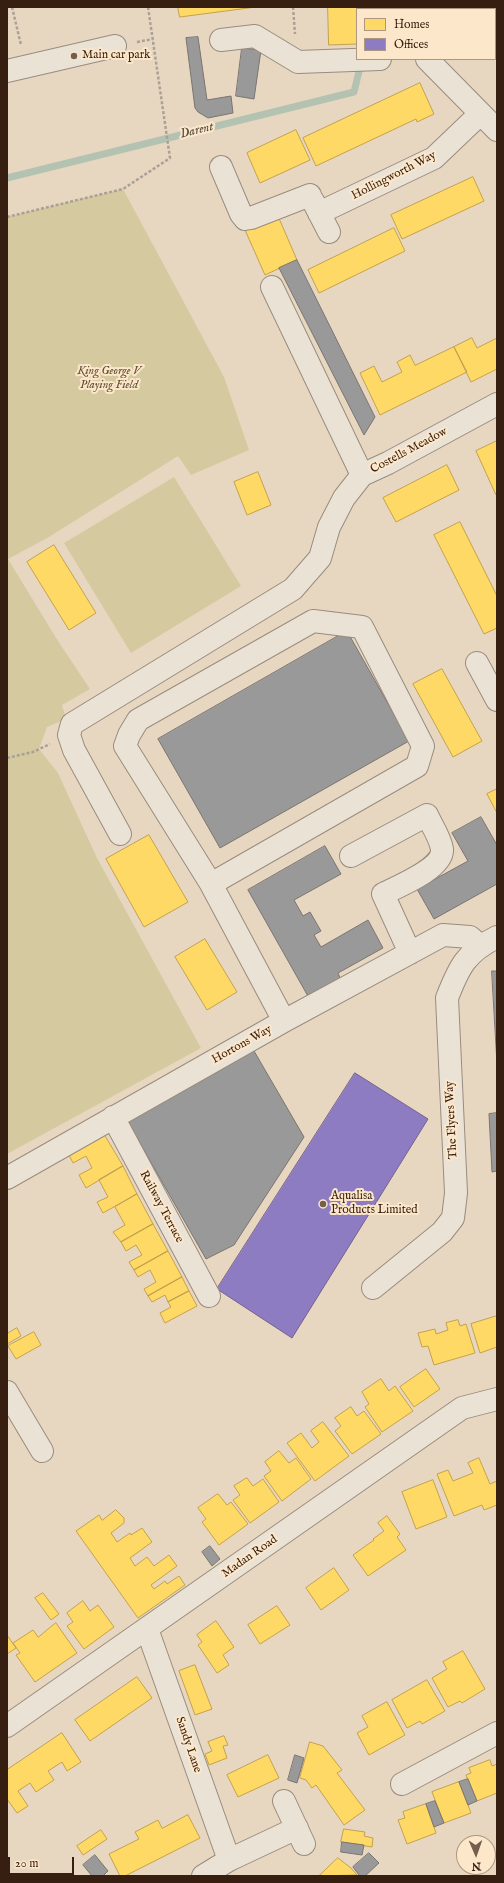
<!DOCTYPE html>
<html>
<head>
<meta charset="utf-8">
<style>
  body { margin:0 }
  #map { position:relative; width:504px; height:1883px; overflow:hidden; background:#e8d7c0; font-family:"IM FELL English",serif }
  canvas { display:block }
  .frame { position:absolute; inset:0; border:8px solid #361e10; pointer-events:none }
  .legend { position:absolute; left:356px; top:8px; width:140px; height:52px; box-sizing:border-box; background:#fce7ca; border:1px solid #ad9780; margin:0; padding:5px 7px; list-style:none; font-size:12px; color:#361e10 }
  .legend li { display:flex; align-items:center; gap:8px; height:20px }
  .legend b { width:20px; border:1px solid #ad9780 }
  .north { position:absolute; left:456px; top:1835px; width:40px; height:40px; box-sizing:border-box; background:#fce7ca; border:1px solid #ad9780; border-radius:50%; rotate:178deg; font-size:11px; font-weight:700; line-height:16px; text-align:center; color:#361e10 }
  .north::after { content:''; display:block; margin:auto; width:14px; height:18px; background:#745f4e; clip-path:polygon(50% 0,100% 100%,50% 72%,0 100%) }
  .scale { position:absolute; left:8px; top:1857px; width:66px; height:18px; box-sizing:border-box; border:2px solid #361e10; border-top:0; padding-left:5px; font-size:12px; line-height:14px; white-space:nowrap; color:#361e10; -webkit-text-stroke:3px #fce7ca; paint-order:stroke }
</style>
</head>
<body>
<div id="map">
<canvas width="504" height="1883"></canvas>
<div class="frame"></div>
<ul class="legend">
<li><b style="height:11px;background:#ffd966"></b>Homes</li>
<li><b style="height:11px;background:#8e7cc3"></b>Offices</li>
</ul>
<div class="north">N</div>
<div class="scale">20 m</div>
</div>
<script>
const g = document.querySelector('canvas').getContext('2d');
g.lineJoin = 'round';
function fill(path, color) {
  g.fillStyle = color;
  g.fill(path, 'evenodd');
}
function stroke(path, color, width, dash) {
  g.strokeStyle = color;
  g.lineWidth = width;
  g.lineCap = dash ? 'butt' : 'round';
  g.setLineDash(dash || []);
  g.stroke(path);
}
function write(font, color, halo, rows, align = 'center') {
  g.font = font + ' "IM FELL English",serif';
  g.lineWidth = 4;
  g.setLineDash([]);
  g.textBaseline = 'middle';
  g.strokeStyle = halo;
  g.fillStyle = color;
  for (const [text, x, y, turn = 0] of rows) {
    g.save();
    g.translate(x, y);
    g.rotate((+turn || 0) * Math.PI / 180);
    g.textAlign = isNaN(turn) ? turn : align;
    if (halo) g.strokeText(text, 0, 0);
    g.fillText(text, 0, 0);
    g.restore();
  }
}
const green = new Path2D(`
  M 123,189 L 224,377 L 249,450 L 191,475 L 178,456 L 49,537 L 8,559 L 58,641 L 90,689 L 62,705 L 66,719 L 47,727 L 39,749 L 58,773 L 97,858 L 201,1048 L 7,1154 L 7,217 Z
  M 174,477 L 241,586 L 131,653 L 64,543 Z`);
const homes = new Path2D(`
  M 178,7 L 256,7 L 180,17 Z
  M 328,7 L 358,7 L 357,44 L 329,45 Z
  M 455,7 L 488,7 L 489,9 L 456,9 Z
  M 420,83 L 434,114 L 417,122 L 416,119 L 316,166 L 303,138 Z
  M 296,130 L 310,160 L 260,183 L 247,153 Z
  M 473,177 L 484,201 L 402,239 L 391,215 Z
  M 278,216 L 297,260 L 265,275 L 245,230 Z
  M 394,228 L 405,251 L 319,293 L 308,270 Z
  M 472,338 L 477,348 L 497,338 L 497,369 L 471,382 L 454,347 Z
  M 454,347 L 467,372 L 380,415 L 360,373 L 374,366 L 382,382 L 402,372 L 397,362 L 410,355 L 415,365 Z
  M 497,441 L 497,494 L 496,495 L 476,451 Z
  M 447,465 L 459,490 L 396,522 L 383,498 Z
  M 258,472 L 271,505 L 247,515 L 234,482 Z
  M 460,522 L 497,596 L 497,628 L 484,634 L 434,535 Z
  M 54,545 L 96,613 L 69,630 L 27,562 Z
  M 442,669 L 482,741 L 453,757 L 413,684 Z
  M 497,789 L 497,813 L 487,794 Z
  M 149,835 L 188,902 L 144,927 L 106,859 Z
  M 205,939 L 237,992 L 207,1010 L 175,957 Z
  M 104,1134 L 123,1166 L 86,1188 L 79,1175 L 92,1168 L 86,1156 L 73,1163 L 68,1153 Z
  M 123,1166 L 137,1194 L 103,1213 L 97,1202 L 108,1197 L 99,1180 Z
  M 137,1194 L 153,1224 L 121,1242 L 113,1232 L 125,1225 L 115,1207 Z
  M 153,1224 L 168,1251 L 134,1270 L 129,1262 L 142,1255 L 136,1245 L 126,1251 L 121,1242 Z
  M 168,1251 L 182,1277 L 148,1296 L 144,1289 L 156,1282 L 150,1270 L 138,1277 L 134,1270 Z
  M 182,1277 L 189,1291 L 168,1302 L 165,1295 L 152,1302 L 148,1296 Z
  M 189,1291 L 197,1306 L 165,1323 L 160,1313 L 171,1307 L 168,1302 Z
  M 497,1316 L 497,1347 L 480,1353 L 471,1324 Z
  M 458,1320 L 460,1326 L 466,1324 L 475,1353 L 434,1365 L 428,1346 L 422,1347 L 418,1333 L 435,1329 L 436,1334 L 448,1330 L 446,1323 Z
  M 17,1328 L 21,1336 L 7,1344 L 7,1334 Z
  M 34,1332 L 41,1345 L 16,1359 L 8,1346 Z
  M 426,1369 L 440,1389 L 414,1407 L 400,1387 Z
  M 381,1379 L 389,1391 L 395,1386 L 413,1411 L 382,1432 L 365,1407 L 369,1404 L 362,1392 Z
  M 351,1407 L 357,1416 L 364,1411 L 381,1434 L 352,1454 L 335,1431 L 341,1426 L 335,1418 Z
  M 323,1422 L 349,1456 L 315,1481 L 287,1443 L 301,1433 L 312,1448 L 319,1442 L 311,1431 Z
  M 279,1451 L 289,1463 L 296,1458 L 311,1479 L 282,1501 L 264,1476 L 271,1471 L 265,1462 Z
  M 479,1458 L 490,1484 L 497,1481 L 497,1505 L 484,1510 L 482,1505 L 454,1516 L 437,1474 L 448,1470 L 453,1481 L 473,1473 L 468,1463 Z
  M 247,1478 L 253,1486 L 263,1479 L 279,1502 L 250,1523 L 233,1500 L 240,1495 L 234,1486 Z
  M 433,1480 L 447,1517 L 416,1529 L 402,1492 Z
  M 218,1494 L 227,1505 L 231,1502 L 248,1524 L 219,1545 L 202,1522 L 206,1519 L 198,1508 Z
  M 116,1510 L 124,1518 L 124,1523 L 111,1533 L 117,1542 L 130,1533 L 131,1535 L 142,1528 L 152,1542 L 130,1558 L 135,1566 L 147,1557 L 154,1566 L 169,1555 L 177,1566 L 151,1585 L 154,1589 L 165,1581 L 167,1584 L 179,1576 L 185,1585 L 138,1618 L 76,1531 L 99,1515 L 102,1520 Z
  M 387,1516 L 400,1534 L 397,1537 L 406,1550 L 368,1576 L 353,1555 L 374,1540 L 373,1539 L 384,1531 L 378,1523 Z
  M 334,1568 L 349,1590 L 321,1610 L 306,1588 Z
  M 43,1593 L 59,1614 L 51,1620 L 35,1598 Z
  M 83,1601 L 90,1611 L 98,1605 L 114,1627 L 84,1649 L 67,1626 L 73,1622 L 67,1613 Z
  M 277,1606 L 290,1625 L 260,1644 L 248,1625 Z
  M 216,1621 L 234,1647 L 223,1655 L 229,1665 L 217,1673 L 198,1645 L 202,1642 L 197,1635 Z
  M 56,1623 L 77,1653 L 35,1682 L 16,1655 L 20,1653 L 13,1643 L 33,1630 L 38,1637 Z
  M 7,1635 L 16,1648 L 7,1654 Z
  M 463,1651 L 485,1689 L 462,1703 L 460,1701 L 448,1707 L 432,1678 L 447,1669 L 443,1662 Z
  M 195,1665 L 212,1709 L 195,1715 L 179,1671 Z
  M 137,1677 L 152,1698 L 90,1741 L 75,1720 Z
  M 427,1680 L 445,1711 L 422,1724 L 420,1721 L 407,1728 L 392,1700 Z
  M 387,1702 L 405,1735 L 369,1755 L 357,1733 L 368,1727 L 362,1716 Z
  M 62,1733 L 81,1762 L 67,1771 L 62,1762 L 48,1771 L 54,1780 L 36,1792 L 30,1783 L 18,1791 L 28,1806 L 17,1813 L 7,1799 L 7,1770 Z
  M 224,1736 L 228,1745 L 223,1746 L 227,1758 L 209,1765 L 205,1754 L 212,1751 L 208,1742 Z
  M 310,1742 L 323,1746 L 342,1770 L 337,1773 L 365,1810 L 344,1825 L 316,1785 L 312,1788 L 306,1780 L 300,1778 Z
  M 268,1755 L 279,1778 L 238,1797 L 227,1775 Z
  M 490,1760 L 492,1766 L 497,1764 L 497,1793 L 477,1801 L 466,1775 L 471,1773 L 469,1768 Z
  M 459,1782 L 471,1813 L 444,1823 L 432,1792 Z
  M 426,1804 L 436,1833 L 407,1844 L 398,1820 L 405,1818 L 403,1812 Z
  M 188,1815 L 200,1838 L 125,1876 L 120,1876 L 109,1854 L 139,1839 L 135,1832 L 158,1820 L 162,1828 Z
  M 344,1829 L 365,1832 L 364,1836 L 373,1838 L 372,1847 L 341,1842 Z
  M 101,1830 L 107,1839 L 83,1855 L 77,1846 Z
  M 338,1858 L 351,1868 L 357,1875 L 319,1876 Z`);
const offices = new Path2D(`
  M 355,1073 L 428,1119 L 292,1338 L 217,1289 Z`);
const industry = new Path2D(`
  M 198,37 L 207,100 L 231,96 L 233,113 L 208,118 L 198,112 L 195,108 L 186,38 Z
  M 242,48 L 261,50 L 254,99 L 236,96 Z
  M 297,260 L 375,417 L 364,435 L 279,268 Z
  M 347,631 L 409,741 L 220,848 L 158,739 Z
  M 481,817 L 497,845 L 497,884 L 434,919 L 417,889 L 468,861 L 452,833 Z
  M 325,846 L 341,874 L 294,900 L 303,916 L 310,912 L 321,931 L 314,935 L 321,947 L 368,920 L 383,948 L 338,973 L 341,980 L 309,998 L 248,890 Z
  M 492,971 L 497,971 L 497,1064 Z
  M 254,1051 L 304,1137 L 234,1245 L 206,1259 L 128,1122 Z
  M 497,1113 L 497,1171 L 492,1172 L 489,1114 Z
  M 210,1546 L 220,1559 L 212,1566 L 202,1552 Z
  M 295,1755 L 304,1758 L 297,1783 L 288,1780 Z
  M 468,1779 L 477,1801 L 468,1805 L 459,1782 Z
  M 435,1801 L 444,1823 L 434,1827 L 426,1804 Z
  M 342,1842 L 364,1845 L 362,1855 L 341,1852 Z
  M 369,1853 L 379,1863 L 365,1876 L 358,1876 L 359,1875 L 353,1867 Z
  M 95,1855 L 108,1871 L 103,1876 L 92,1876 L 83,1865 Z`);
const stream = new Path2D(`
  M 373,7 L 373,9
  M 7,178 L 354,92 L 361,63`);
const path = new Path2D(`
  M 12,7 L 21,45
  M 293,7 L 295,34
  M 137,42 L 153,39
  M 7,217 L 123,189 L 170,158 L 148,7
  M 7,758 L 33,752 L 50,744`);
const minor = new Path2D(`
  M 401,7 L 402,9
  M 221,40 L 255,36 L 298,62 L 380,59
  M 427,59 L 497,130
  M 7,71 L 115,46
  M 221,167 L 241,214 L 245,219 L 251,218 L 310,195
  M 313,201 L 329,232
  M 319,213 L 434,158 L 480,114
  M 272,287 L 362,475
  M 477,663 L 497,700
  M 120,834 L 74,750 L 69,735 L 72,724 L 293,589 L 320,558 L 329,527 L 344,498 L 362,475 L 388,463 L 497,404
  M 351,856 L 427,815 C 432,826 440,837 442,849 C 444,868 397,887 383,894 L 410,953
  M 211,884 L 125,746 L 129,735 L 138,720 L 313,621 L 362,627 L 423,746 L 417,766 L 211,884 L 284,1021
  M 113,1117 L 209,1296
  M 7,1178 L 284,1021 L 443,935 L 470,937 L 480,946
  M 373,1288 L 442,1232 L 453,1218 L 456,1193 L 447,998 C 459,967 466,952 497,937
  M 7,1392 L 42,1451
  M 147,1629 L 229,1860
  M 7,1726 L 462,1408 L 497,1399
  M 402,1784 L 497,1733
  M 284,1801 L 304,1844
  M 203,1876 L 229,1860 L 297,1828`);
const markers = [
  [74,56,4,"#745f4e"],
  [323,1204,4,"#745f4e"]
];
const poiNames = [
  ["Main car park",82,56],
  ["Aqualisa",331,1197],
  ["Products Limited",331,1211]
];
const streetNames = [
  ["Hollingworth Way",394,176,-27],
  ["Costells Meadow",409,451,-28],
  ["Hortons Way",242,1045,-29],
  ["The Flyers Way",452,1120,-93],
  ["Railway Terrace",161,1207,62],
  ["Madan Road",250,1557,-35],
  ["Sandy Lane",188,1745,71]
];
const parkNames = [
  ["King George V",109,372],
  ["Playing Field",109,386]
];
const waterNames = [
  ["Darent",197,131,-14]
];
fill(green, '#d5c9a0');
fill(homes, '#ffd966');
stroke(homes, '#c3a14c', 1);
fill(offices, '#8e7cc3');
stroke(offices, '#74608d', 1);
fill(industry, '#999');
stroke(industry, '#7b7470', 1);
stroke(stream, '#b4c3b1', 7);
stroke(minor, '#998c7d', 24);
stroke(path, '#a9a196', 2.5, [3, 2]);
stroke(minor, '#ebe2d6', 22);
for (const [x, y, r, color] of markers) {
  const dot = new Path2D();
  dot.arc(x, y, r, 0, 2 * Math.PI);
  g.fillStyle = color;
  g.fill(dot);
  stroke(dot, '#fce7ca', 1.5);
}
write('12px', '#361e10', '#fce7ca', poiNames, 'left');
write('12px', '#361e10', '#fce7ca', streetNames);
write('italic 12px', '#614e33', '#fce7ca', parkNames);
write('italic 13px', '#554d3e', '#fce7ca', waterNames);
</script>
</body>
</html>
